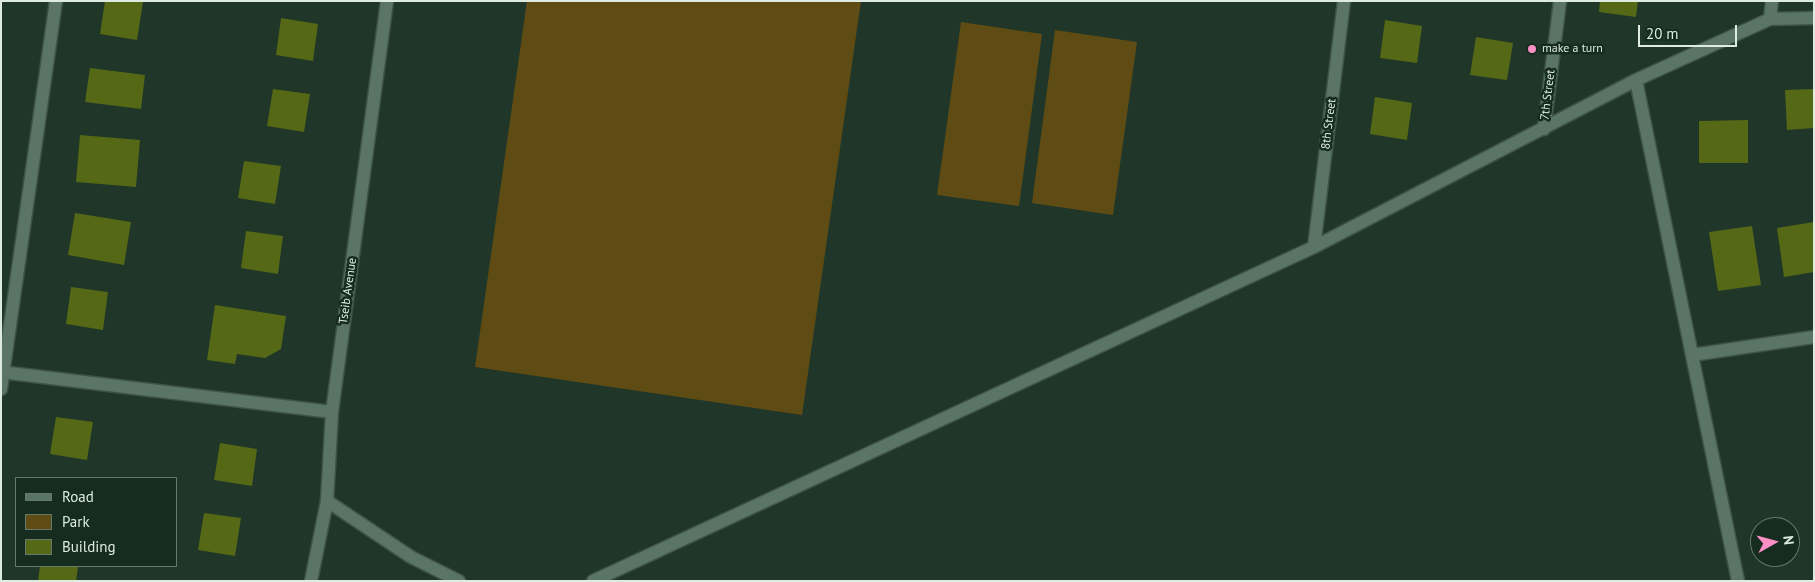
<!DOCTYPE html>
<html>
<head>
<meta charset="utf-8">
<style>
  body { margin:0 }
  #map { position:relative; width:1815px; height:582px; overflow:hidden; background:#1f3628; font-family:"PT Sans",sans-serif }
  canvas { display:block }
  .frame { position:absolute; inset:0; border:2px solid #ddebe1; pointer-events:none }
  .legend { position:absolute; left:15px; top:477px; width:162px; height:90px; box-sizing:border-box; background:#152c1e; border:1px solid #65786c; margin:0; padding:6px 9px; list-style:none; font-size:15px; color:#ddebe1 }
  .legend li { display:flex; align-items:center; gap:10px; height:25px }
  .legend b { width:25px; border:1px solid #65786c }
  .north { position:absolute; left:1750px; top:517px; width:50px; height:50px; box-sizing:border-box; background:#152c1e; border:1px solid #65786c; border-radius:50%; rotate:83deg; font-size:14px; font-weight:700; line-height:20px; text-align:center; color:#ddebe1 }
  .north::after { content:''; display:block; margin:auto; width:18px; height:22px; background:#fb8fc5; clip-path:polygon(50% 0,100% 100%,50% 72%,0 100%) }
  .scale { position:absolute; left:1638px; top:25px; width:99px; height:22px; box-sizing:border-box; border:2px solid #ddebe1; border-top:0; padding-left:6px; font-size:15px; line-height:18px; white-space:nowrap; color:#ddebe1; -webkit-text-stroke:4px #152c1e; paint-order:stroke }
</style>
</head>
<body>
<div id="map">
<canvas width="1815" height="582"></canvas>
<div class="frame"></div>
<ul class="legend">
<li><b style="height:6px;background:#5b7564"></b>Road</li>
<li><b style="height:14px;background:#5f4c15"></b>Park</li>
<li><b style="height:14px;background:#546816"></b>Building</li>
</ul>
<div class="north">N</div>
<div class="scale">20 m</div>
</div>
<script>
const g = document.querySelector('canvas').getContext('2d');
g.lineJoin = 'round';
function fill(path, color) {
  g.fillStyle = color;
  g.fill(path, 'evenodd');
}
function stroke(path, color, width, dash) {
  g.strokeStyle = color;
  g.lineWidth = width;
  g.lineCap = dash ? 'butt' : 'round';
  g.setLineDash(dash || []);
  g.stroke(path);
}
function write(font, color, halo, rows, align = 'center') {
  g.font = font + ' "PT Sans",sans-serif';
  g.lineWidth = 5;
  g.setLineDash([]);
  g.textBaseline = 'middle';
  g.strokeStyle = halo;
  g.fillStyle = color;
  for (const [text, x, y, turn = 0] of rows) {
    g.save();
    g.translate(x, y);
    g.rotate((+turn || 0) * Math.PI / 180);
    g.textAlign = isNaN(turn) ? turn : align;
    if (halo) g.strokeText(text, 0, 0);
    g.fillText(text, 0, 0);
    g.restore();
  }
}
const green = new Path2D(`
  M 527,1 L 861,1 L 802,415 L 475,367 Z
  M 961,22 L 1042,34 L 1019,206 L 937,195 Z
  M 1055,30 L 1137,42 L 1113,215 L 1032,203 Z`);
const building = new Path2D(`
  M 105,1 L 143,2 L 137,40 L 100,34 Z
  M 1600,1 L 1638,1 L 1636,17 L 1599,12 Z
  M 281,18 L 318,24 L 313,61 L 276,55 Z
  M 1385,20 L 1422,26 L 1417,63 L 1380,58 Z
  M 1476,37 L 1513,43 L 1507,80 L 1470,75 Z
  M 90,68 L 145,75 L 141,109 L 85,102 Z
  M 273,89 L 310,94 L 304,132 L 267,126 Z
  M 1814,89 L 1814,128 L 1787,130 L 1785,90 Z
  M 1375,97 L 1412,103 L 1407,140 L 1370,134 Z
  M 1748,120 L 1748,163 L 1699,163 L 1699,121 Z
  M 80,135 L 140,140 L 136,187 L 76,182 Z
  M 244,161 L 281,166 L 275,204 L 238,198 Z
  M 75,213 L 131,222 L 124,265 L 68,255 Z
  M 1814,222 L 1814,272 L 1784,277 L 1777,228 Z
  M 1752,226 L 1761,285 L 1718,291 L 1709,232 Z
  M 246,231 L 283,236 L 278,274 L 241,268 Z
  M 71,287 L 108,292 L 103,330 L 66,324 Z
  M 215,305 L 286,316 L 281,349 L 265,358 L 237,354 L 235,364 L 207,360 Z
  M 56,417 L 93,422 L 87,460 L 50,454 Z
  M 220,443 L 257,449 L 252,486 L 214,480 Z
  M 204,513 L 241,518 L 235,556 L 198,550 Z
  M 40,566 L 78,567 L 76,581 L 38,581 Z`);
const minor = new Path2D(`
  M 1770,19 L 1772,1
  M 1636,80 L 1738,581
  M 1544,129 L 1560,1
  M 1314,247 L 1344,1
  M 1692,355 L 1814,337
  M 1,372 L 332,412
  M 1,389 L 56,1
  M 327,501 L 411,557 L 459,581
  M 311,581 L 327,501 L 332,412 L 387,1
  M 593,581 L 1314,247 L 1636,80 L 1770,19 L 1814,18`);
const markers = [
  [1532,49,5,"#fb8fc5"]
];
const poiNames = [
  ["make a turn",1542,49]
];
const streetNames = [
  ["7th Street",1548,95,-83],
  ["8th Street",1329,124,-83],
  ["Tseib Avenue",348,291,-82]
];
fill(green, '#5f4c15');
fill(building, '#546816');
stroke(minor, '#3e5346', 15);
stroke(minor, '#5b7564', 12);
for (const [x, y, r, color] of markers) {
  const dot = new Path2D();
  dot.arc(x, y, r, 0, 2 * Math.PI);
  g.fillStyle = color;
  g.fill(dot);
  stroke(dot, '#152c1e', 2);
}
write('12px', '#ddebe1', '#152c1e', poiNames, 'left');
write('12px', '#ddebe1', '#152c1e', streetNames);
</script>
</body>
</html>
